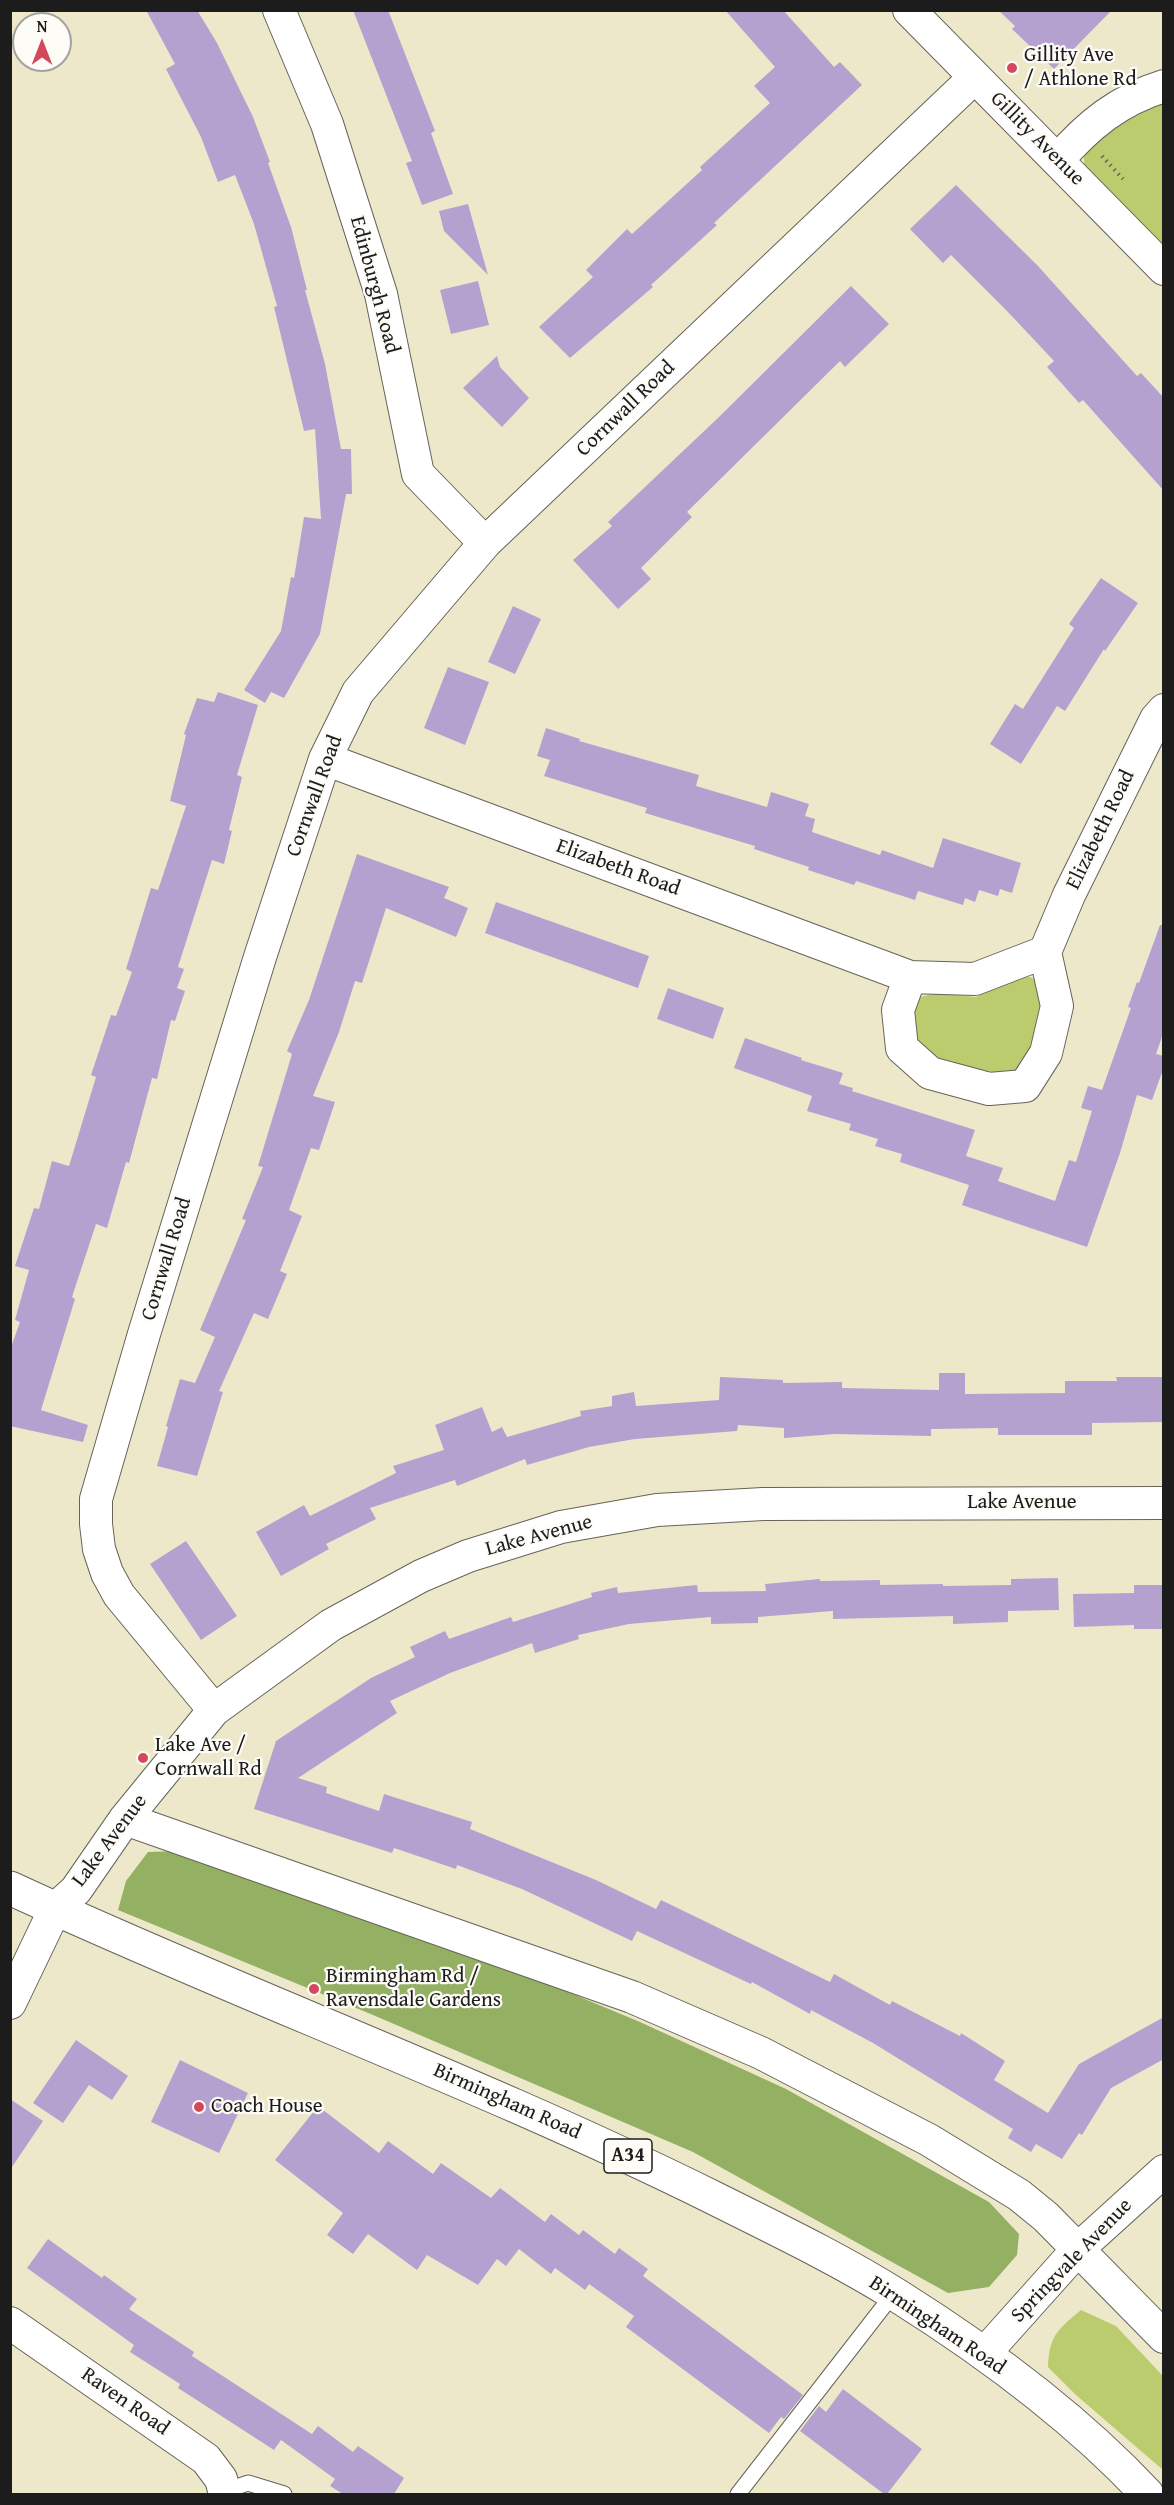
<!DOCTYPE html>
<html>
<head>
<meta charset="utf-8">
<style>
  body { margin:0 }
  #map { position:relative; width:1174px; height:2505px; overflow:hidden; background:#eee8cb; font-family:"Gentium Book Plus",serif }
  canvas { display:block }
  .frame { position:absolute; inset:0; border:12px solid #1c1c1c; pointer-events:none }
  .north { position:absolute; left:12px; top:12px; width:60px; height:60px; box-sizing:border-box; background:#fdfcf7; border:2px solid #a3a29f; border-radius:50%; rotate:0deg; font-size:16px; font-weight:700; line-height:24px; text-align:center; color:#1c1c1c }
  .north::after { content:''; display:block; margin:auto; width:21px; height:27px; background:#d1495b; clip-path:polygon(50% 0,100% 100%,50% 72%,0 100%) }
</style>
</head>
<body>
<div id="map">
<canvas width="1174" height="2505"></canvas>
<div class="frame"></div>
<div class="north">N</div>
</div>
<script>
const g = document.querySelector('canvas').getContext('2d');
g.lineJoin = 'round';
function fill(path, color) {
  g.fillStyle = color;
  g.fill(path, 'evenodd');
}
function stroke(path, color, width, dash) {
  g.strokeStyle = color;
  g.lineWidth = width;
  g.lineCap = dash ? 'butt' : 'round';
  g.setLineDash(dash || []);
  g.stroke(path);
}
function write(font, color, halo, rows, align = 'center') {
  g.font = font + ' "Gentium Book Plus",serif';
  g.lineWidth = 4.5;
  g.setLineDash([]);
  g.textBaseline = 'middle';
  g.strokeStyle = halo;
  g.fillStyle = color;
  for (const [text, x, y, turn = 0] of rows) {
    g.save();
    g.translate(x, y);
    g.rotate((+turn || 0) * Math.PI / 180);
    g.textAlign = isNaN(turn) ? turn : align;
    if (halo) g.strokeText(text, 0, 0);
    g.fillText(text, 0, 0);
    g.restore();
  }
}
const green = new Path2D(`
  M 1163,94 L 1163,251 L 1084,178 L 1084,146 Z
  M 1030,977 L 1041,983 L 1049,1009 L 1025,1061 L 1018,1070 L 1005,1078 L 926,1055 L 912,1045 L 905,1013 L 920,997 L 937,993 L 976,997 L 1010,978 Z
  M 1081,2310 L 1116,2326 L 1163,2376 L 1163,2470 L 1076,2395 L 1048,2367 C 1049,2336 1058,2329 1081,2310 Z`);
const forest = new Path2D(`
  M 179,1851 L 479,1955 L 640,2022 L 786,2089 L 989,2202 L 1019,2234 L 1017,2255 L 989,2287 L 948,2293 L 693,2152 L 373,2015 L 118,1910 L 126,1881 L 148,1852 Z`);
const building = new Path2D(`
  M 146,10 L 197,10 L 217,43 L 253,117 L 270,162 L 268,163 L 291,227 L 307,290 L 305,290 L 325,364 L 341,449 L 351,449 L 352,494 L 346,494 L 320,634 L 284,698 L 271,692 L 265,703 L 244,690 L 281,631 L 291,577 L 294,578 L 304,517 L 321,519 L 315,429 L 304,431 L 274,307 L 277,306 L 254,224 L 235,175 L 218,182 L 201,137 L 166,69 L 175,64 Z
  M 353,10 L 388,10 L 435,131 L 431,133 L 453,194 L 422,205 L 406,163 L 412,161 Z
  M 725,10 L 783,10 L 834,67 L 840,62 L 862,85 L 714,223 L 717,225 L 651,285 L 653,287 L 570,358 L 539,327 L 593,277 L 586,270 L 627,229 L 632,234 L 702,170 L 700,167 L 770,103 L 754,86 L 775,67 Z
  M 998,10 L 1112,10 L 1054,69 L 1012,29 L 1015,26 Z
  M 956,185 L 1038,266 L 1137,376 L 1141,373 L 1164,398 L 1164,491 L 1083,400 L 1079,403 L 1047,367 L 1054,361 L 1007,311 L 951,255 L 943,263 L 910,229 Z
  M 468,204 L 488,275 L 444,231 L 439,211 Z
  M 478,281 L 489,325 L 451,334 L 440,290 Z
  M 851,286 L 889,324 L 845,367 L 840,361 L 687,512 L 692,517 L 641,568 L 651,579 L 618,609 L 573,560 L 612,526 L 608,522 L 719,417 Z
  M 497,356 L 500,367 L 529,398 L 502,427 L 463,388 Z
  M 1101,578 L 1138,603 L 1105,651 L 1104,649 L 1065,711 L 1057,706 L 1021,764 L 990,744 L 1015,704 L 1023,709 L 1074,628 L 1069,624 Z
  M 513,606 L 541,619 L 515,674 L 488,662 Z
  M 448,667 L 489,682 L 465,745 L 424,728 Z
  M 218,692 L 258,705 L 237,775 L 242,777 L 229,830 L 232,831 L 224,864 L 212,860 L 178,967 L 184,969 L 177,988 L 185,991 L 175,1021 L 171,1020 L 157,1079 L 152,1078 L 129,1163 L 126,1162 L 107,1228 L 96,1224 L 72,1297 L 75,1299 L 41,1410 L 88,1425 L 83,1442 L 10,1426 L 10,1350 L 20,1322 L 15,1320 L 29,1270 L 15,1266 L 34,1208 L 39,1209 L 52,1161 L 69,1166 L 96,1077 L 91,1075 L 111,1015 L 116,1016 L 132,972 L 126,969 L 151,888 L 158,890 L 186,806 L 170,801 L 186,735 L 184,734 L 197,698 L 214,702 Z
  M 546,728 L 580,739 L 579,741 L 699,775 L 696,786 L 767,807 L 771,792 L 809,804 L 805,816 L 815,819 L 812,832 L 880,855 L 882,850 L 933,868 L 943,838 L 1021,863 L 1012,893 L 1000,889 L 998,896 L 979,890 L 975,902 L 965,898 L 963,905 L 918,891 L 915,900 L 856,881 L 854,885 L 808,870 L 809,867 L 754,849 L 755,846 L 645,813 L 647,808 L 544,776 L 550,760 L 537,756 Z
  M 357,854 L 449,887 L 444,898 L 468,908 L 456,937 L 386,908 L 362,983 L 355,981 L 339,1032 L 313,1096 L 335,1102 L 319,1150 L 311,1148 L 289,1210 L 302,1216 L 280,1271 L 287,1274 L 268,1319 L 254,1313 L 219,1391 L 223,1392 L 197,1476 L 157,1466 L 168,1427 L 166,1426 L 180,1379 L 195,1383 L 215,1337 L 200,1330 L 246,1220 L 242,1219 L 263,1167 L 258,1166 L 292,1054 L 287,1051 L 309,1000 Z
  M 496,902 L 649,956 L 638,988 L 485,933 Z
  M 1160,925 L 1164,925 L 1164,1031 L 1156,1054 L 1164,1056 L 1164,1067 L 1152,1100 L 1137,1095 L 1120,1153 L 1087,1247 L 962,1205 L 969,1185 L 900,1162 L 902,1154 L 875,1146 L 878,1139 L 849,1130 L 851,1124 L 807,1111 L 812,1096 L 734,1068 L 745,1038 L 802,1058 L 801,1060 L 843,1073 L 839,1084 L 853,1088 L 852,1091 L 975,1130 L 966,1156 L 1003,1168 L 998,1181 L 1055,1201 L 1069,1160 L 1076,1162 L 1092,1111 L 1081,1108 L 1088,1086 L 1102,1090 L 1131,1008 L 1128,1007 L 1137,982 L 1139,983 Z
  M 668,988 L 724,1008 L 713,1039 L 657,1019 Z
  M 939,1373 L 965,1373 L 965,1394 L 1065,1393 L 1065,1381 L 1117,1381 L 1116,1377 L 1164,1377 L 1164,1422 L 1092,1423 L 1092,1435 L 998,1435 L 998,1428 L 931,1429 L 931,1436 L 835,1434 L 784,1438 L 784,1428 L 738,1425 L 737,1431 L 635,1439 L 589,1447 L 527,1465 L 525,1459 L 457,1486 L 455,1480 L 370,1508 L 376,1519 L 326,1544 L 329,1549 L 281,1576 L 256,1532 L 304,1505 L 310,1516 L 396,1473 L 393,1466 L 444,1450 L 435,1425 L 482,1407 L 492,1432 L 502,1427 L 507,1437 L 581,1416 L 580,1411 L 612,1406 L 612,1396 L 634,1392 L 636,1406 L 719,1400 L 720,1377 L 783,1380 L 783,1383 L 842,1382 L 842,1388 L 939,1390 Z
  M 186,1541 L 237,1616 L 201,1640 L 150,1564 Z
  M 1058,1578 L 1059,1610 L 1008,1611 L 1008,1622 L 953,1624 L 953,1616 L 833,1619 L 833,1611 L 758,1617 L 758,1623 L 711,1624 L 711,1617 L 629,1624 L 578,1635 L 579,1639 L 535,1653 L 532,1643 L 450,1673 L 390,1701 L 397,1713 L 298,1778 L 327,1787 L 326,1793 L 379,1811 L 384,1794 L 472,1822 L 470,1829 L 596,1880 L 656,1909 L 661,1900 L 830,1982 L 834,1974 L 890,2005 L 892,2001 L 960,2036 L 961,2033 L 1005,2061 L 994,2080 L 1048,2113 L 1079,2064 L 1164,2017 L 1164,2059 L 1111,2088 L 1082,2135 L 1079,2133 L 1062,2159 L 1036,2144 L 1031,2152 L 1008,2138 L 1013,2129 L 873,2043 L 811,2010 L 810,2014 L 752,1982 L 751,1984 L 637,1931 L 632,1941 L 522,1889 L 457,1865 L 456,1869 L 394,1848 L 392,1853 L 254,1809 L 276,1741 L 371,1678 L 415,1657 L 410,1647 L 445,1631 L 449,1639 L 511,1617 L 513,1622 L 592,1597 L 591,1593 L 617,1587 L 618,1593 L 697,1585 L 698,1592 L 766,1591 L 765,1584 L 820,1579 L 820,1581 L 880,1580 L 880,1585 L 943,1584 L 943,1586 L 1011,1585 L 1011,1579 Z
  M 1134,1585 L 1164,1585 L 1164,1629 L 1134,1629 L 1134,1625 L 1074,1627 L 1073,1594 L 1134,1593 Z
  M 76,2040 L 128,2076 L 112,2100 L 89,2085 L 63,2123 L 33,2103 Z
  M 180,2060 L 248,2093 L 219,2153 L 151,2122 Z
  M 10,2099 L 43,2121 L 10,2170 Z
  M 318,2106 L 379,2153 L 388,2141 L 433,2174 L 441,2163 L 491,2198 L 500,2188 L 545,2222 L 551,2214 L 579,2235 L 583,2230 L 615,2254 L 619,2248 L 648,2269 L 643,2276 L 803,2395 L 784,2419 L 781,2417 L 769,2433 L 626,2327 L 634,2316 L 589,2284 L 585,2290 L 555,2268 L 551,2274 L 519,2249 L 506,2266 L 497,2259 L 478,2285 L 427,2255 L 417,2270 L 368,2234 L 353,2254 L 327,2235 L 343,2213 L 275,2160 Z
  M 48,2239 L 102,2278 L 104,2275 L 137,2299 L 129,2309 L 194,2352 L 192,2356 L 312,2434 L 318,2426 L 353,2452 L 358,2446 L 404,2478 L 394,2494 L 343,2494 L 330,2486 L 335,2479 L 281,2440 L 274,2450 L 178,2388 L 180,2384 L 130,2352 L 134,2345 L 27,2268 Z
  M 843,2389 L 922,2449 L 887,2494 L 884,2494 L 800,2431 L 819,2406 L 826,2412 Z`);
const path = new Path2D(`
  M 1102,156 L 1123,179`);
const lane = new Path2D(`
  M 225,2491 L 248,2483 L 284,2494
  M 738,2494 L 894,2293`);
const street = new Path2D(`
  M 279,10 L 327,124 L 381,294 L 418,474 L 485,543
  M 909,10 L 1164,269
  M 1058,160 C 1088,125 1119,100 1164,86
  M 325,759 L 910,977 L 975,979 L 1045,952 L 1069,895 L 1156,719 L 1164,710
  M 910,977 L 898,1010 L 902,1048 L 930,1073 L 989,1089 L 1025,1086 L 1046,1053 L 1057,1006 L 1045,952
  M 214,1710 L 119,1595 L 107,1573 L 99,1549 L 96,1524 L 96,1499 L 144,1334 L 260,957 L 325,759 L 358,692 L 485,543 L 975,77
  M 125,1819 L 632,1997 L 761,2053 L 929,2140 L 1019,2195 L 1046,2217 L 1164,2337
  M 10,2003 L 55,1909 L 76,1890 L 125,1819 L 214,1710 L 331,1625 L 421,1576 L 468,1556 L 561,1527 L 657,1510 L 763,1504 L 1164,1503
  M 10,2323 L 206,2459 L 221,2479 L 225,2494
  M 984,2354 L 1078,2249 L 1164,2171`);
const highway = new Path2D(`
  M 10,1888 C 243,1996 484,2084 714,2198 C 776,2229 839,2259 898,2296 C 987,2352 1075,2417 1147,2494`);
const markers = [
  [1012,68,6,"#d1495b"],
  [143,1758,6,"#d1495b"],
  [314,1989,6,"#d1495b"],
  [199,2107,6,"#d1495b"]
];
const shields = [
  [628,2156,48]
];
const shieldNames = [
  ["A34",628,2156]
];
const poiNames = [
  ["Gillity Ave",1024,56],
  ["/ Athlone Rd",1024,80],
  ["Lake Ave /",155,1746],
  ["Cornwall Rd",155,1770],
  ["Birmingham Rd /",326,1977],
  ["Ravensdale Gardens",326,2001],
  ["Coach House",211,2107]
];
const streetNames = [
  ["Gillity Avenue",1037,139,45],
  ["Edinburgh Road",374,285,75],
  ["Cornwall Road",626,409,-44],
  ["Cornwall Road",315,796,-70],
  ["Elizabeth Road",1101,830,-64],
  ["Elizabeth Road",618,868,20],
  ["Cornwall Road",167,1259,-73],
  ["Lake Avenue",1022,1503],
  ["Lake Avenue",539,1536,-15],
  ["Lake Avenue",110,1841,-53],
  ["Birmingham Road",507,2102,24],
  ["Springvale Avenue",1072,2261,-46],
  ["Birmingham Road",937,2326,34],
  ["Raven Road",125,2402,35]
];
fill(green, '#bbcc6f');
fill(forest, '#94b062');
fill(building, '#b5a1d0');
stroke(lane, '#666359', 17);
stroke(street, '#666359', 34);
stroke(highway, '#666359', 35);
stroke(path, '#666359', 4, [1.5, 4.5]);
stroke(lane, '#fff', 15);
stroke(street, '#fff', 32);
stroke(highway, '#fff', 33);
for (const [x, y, r, color] of markers) {
  const dot = new Path2D();
  dot.arc(x, y, r, 0, 2 * Math.PI);
  g.fillStyle = color;
  g.fill(dot);
  stroke(dot, '#fdfcf7', 2);
}
for (const [x, y, w] of shields) {
  const box = new Path2D();
  box.roundRect(x - w / 2, y - 17, w, 34, 4.5);
  g.fillStyle = '#fdfcf7';
  g.fill(box);
  stroke(box, '#1c1c1c', 1.5);
}
write('bold 20px', '#1c1c1c', null, shieldNames);
write('21px', '#1c1c1c', '#fdfcf7', poiNames, 'left');
write('21px', '#1c1c1c', '#fdfcf7', streetNames);
</script>
</body>
</html>
